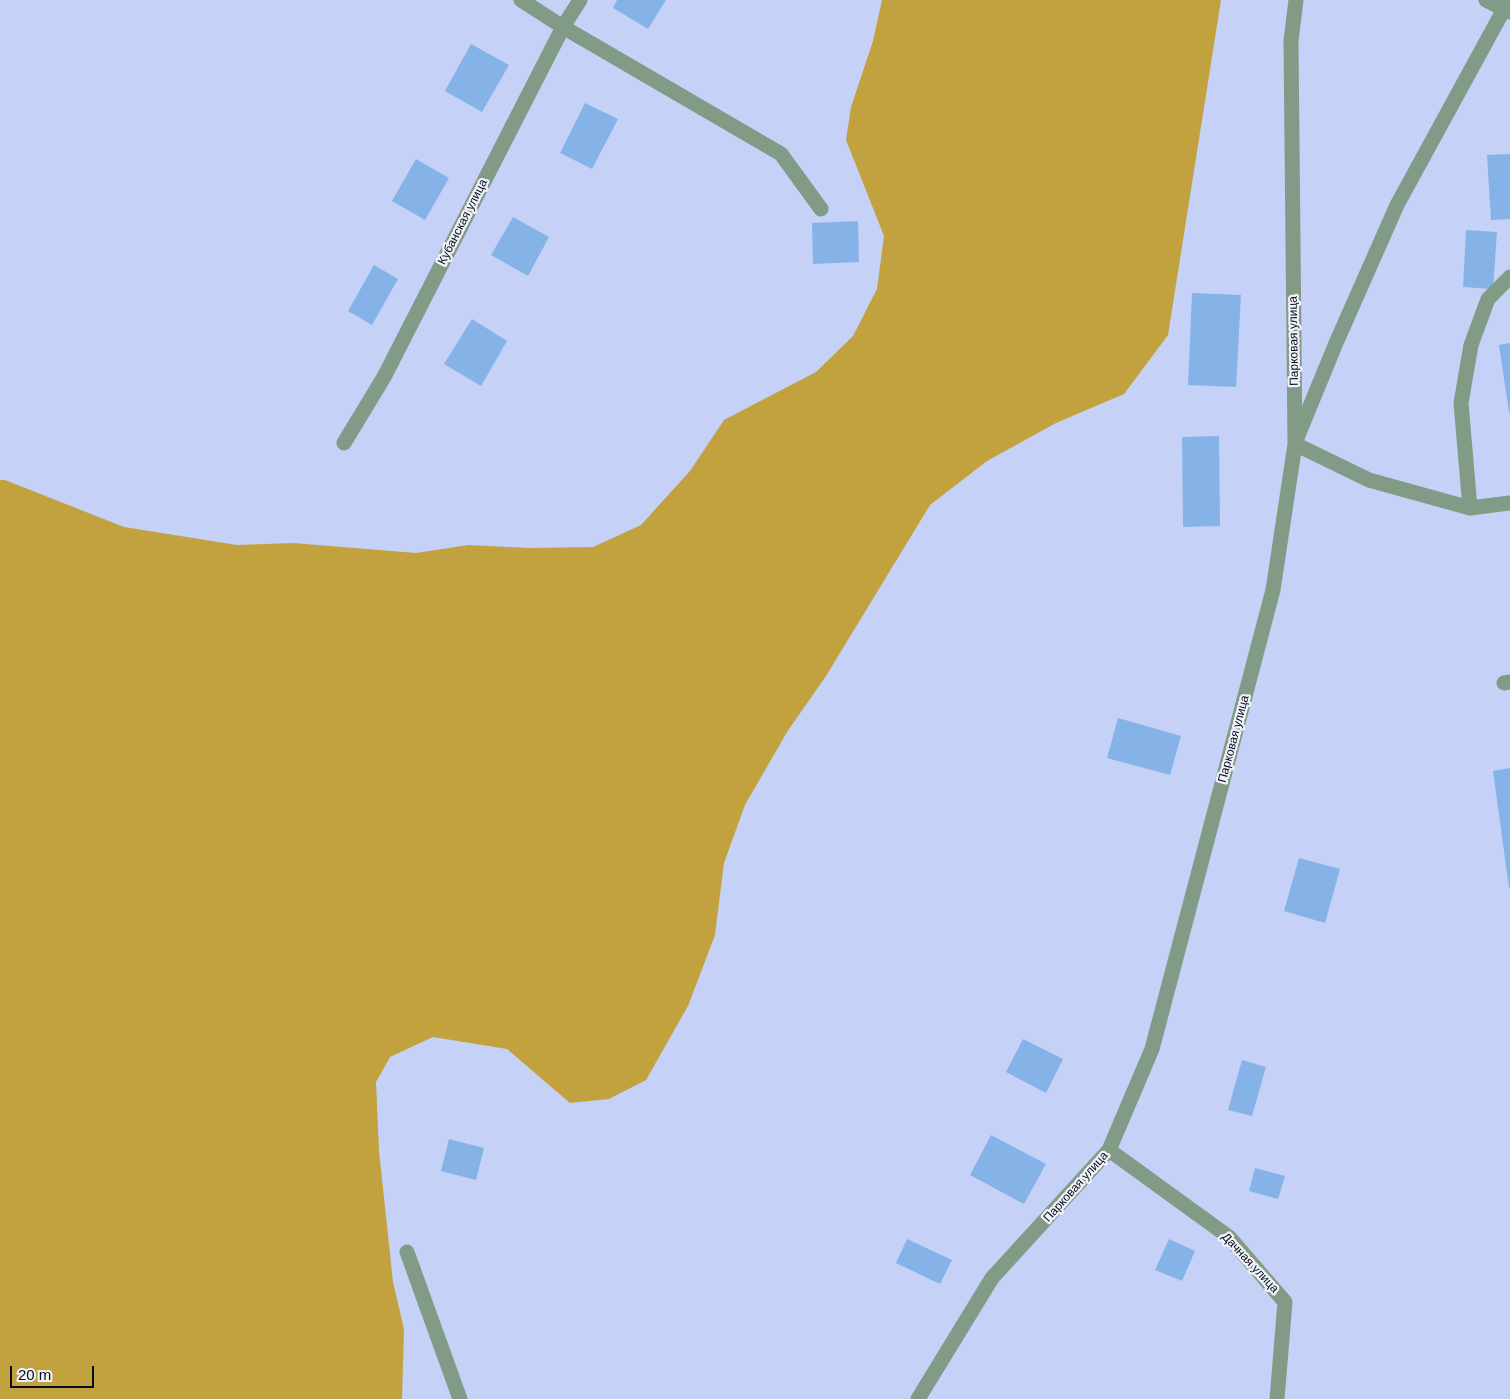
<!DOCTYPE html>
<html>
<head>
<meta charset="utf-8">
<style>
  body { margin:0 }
  #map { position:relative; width:1510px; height:1399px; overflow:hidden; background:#c5d1f7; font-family:Helvetica,sans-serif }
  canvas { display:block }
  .scale { position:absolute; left:10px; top:1366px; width:84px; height:22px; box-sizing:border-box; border:2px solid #070b21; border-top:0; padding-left:6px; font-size:15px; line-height:18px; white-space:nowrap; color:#070b21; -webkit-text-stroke:4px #f1f3f9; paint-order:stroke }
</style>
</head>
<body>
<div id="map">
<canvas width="1510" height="1399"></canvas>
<div class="scale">20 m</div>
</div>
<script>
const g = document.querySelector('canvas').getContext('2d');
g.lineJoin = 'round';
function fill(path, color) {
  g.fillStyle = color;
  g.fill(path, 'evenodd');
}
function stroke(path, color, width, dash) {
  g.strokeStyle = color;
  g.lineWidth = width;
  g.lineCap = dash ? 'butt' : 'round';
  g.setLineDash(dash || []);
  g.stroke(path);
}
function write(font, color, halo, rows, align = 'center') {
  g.font = font + ' Helvetica,sans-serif';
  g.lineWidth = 4.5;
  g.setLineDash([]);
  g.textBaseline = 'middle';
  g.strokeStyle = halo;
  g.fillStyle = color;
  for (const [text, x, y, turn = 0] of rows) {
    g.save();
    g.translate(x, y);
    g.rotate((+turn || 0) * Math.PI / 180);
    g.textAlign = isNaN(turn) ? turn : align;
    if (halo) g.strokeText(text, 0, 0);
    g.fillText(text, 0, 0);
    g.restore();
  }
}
const forest = new Path2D(`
  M 882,0 L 1221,0 L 1168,335 L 1124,394 L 1056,423 L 987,461 L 930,505 L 826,676 L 787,732 L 745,805 L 724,863 L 715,935 L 688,1006 L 646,1080 L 609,1099 L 570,1103 L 507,1049 L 433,1037 L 390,1057 L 376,1082 L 379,1151 L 393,1282 L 404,1329 L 402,1399 L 0,1399 L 0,480 L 5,480 L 124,527 L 237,545 L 293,543 L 416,553 L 468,545 L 528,548 L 593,547 L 641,525 L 690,471 L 724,420 L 816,372 L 853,336 L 877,289 L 884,236 L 846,140 L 851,107 L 873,41 Z`);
const building = new Path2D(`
  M 617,0 L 666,0 L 648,29 L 613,8 Z
  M 471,44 L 509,65 L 482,112 L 445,91 Z
  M 585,103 L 618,119 L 592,169 L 560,153 Z
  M 1510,154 L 1510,219 L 1491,220 L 1487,155 Z
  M 416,159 L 449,178 L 425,220 L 392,201 Z
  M 513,217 L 549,237 L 528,276 L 491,255 Z
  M 858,221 L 859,262 L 813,264 L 812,223 Z
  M 1466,230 L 1497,232 L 1493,289 L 1463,287 Z
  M 374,265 L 398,279 L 372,325 L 348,311 Z
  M 1192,293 L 1241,295 L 1236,387 L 1188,385 Z
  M 472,319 L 507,341 L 481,386 L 444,364 Z
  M 1510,343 L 1510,412 L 1509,412 L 1499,345 Z
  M 1219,436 L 1220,526 L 1183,527 L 1182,437 Z
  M 1118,718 L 1181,736 L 1170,775 L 1107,758 Z
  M 1510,768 L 1510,888 L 1509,888 L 1493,771 Z
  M 1299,858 L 1340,869 L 1325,923 L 1284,911 Z
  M 1023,1039 L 1063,1059 L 1046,1093 L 1006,1072 Z
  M 1242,1060 L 1266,1067 L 1252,1116 L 1228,1110 Z
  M 991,1135 L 1046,1164 L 1024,1204 L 970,1175 Z
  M 449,1139 L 484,1148 L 476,1180 L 441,1171 Z
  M 1255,1168 L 1285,1176 L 1278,1199 L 1249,1191 Z
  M 907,1239 L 952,1260 L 940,1284 L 896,1263 Z
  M 1169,1239 L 1195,1251 L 1182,1281 L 1155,1270 Z`);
const minor = new Path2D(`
  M 521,0 L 563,27 L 781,154 L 821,209
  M 1486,0 L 1510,12
  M 1297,438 L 1336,343 L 1397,205 L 1504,9 L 1507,0
  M 344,443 L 384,377 L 563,27 L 580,0
  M 1295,444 L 1369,480 L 1470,508 L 1510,503
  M 1470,508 L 1461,403 L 1471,345 L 1488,299 L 1510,277
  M 1504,683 L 1510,682
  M 1109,1150 L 1229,1237 L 1285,1302 L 1277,1399
  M 407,1252 L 460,1399
  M 918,1399 L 992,1278 L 1109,1150 L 1152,1049 L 1273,590 L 1295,444 L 1291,41 L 1296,0`);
const streetNames = [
  ["Кубанская улица",463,222,-63],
  ["Парковая улица",1294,341,-91],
  ["Парковая улица",1234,739,-75],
  ["Парковая улица",1076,1187,-48],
  ["Дачная улица",1250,1263,47]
];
fill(forest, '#c1a23f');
fill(building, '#85b3e7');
stroke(minor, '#829b87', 15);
write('12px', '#070b21', '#f1f3f9', streetNames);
</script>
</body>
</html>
